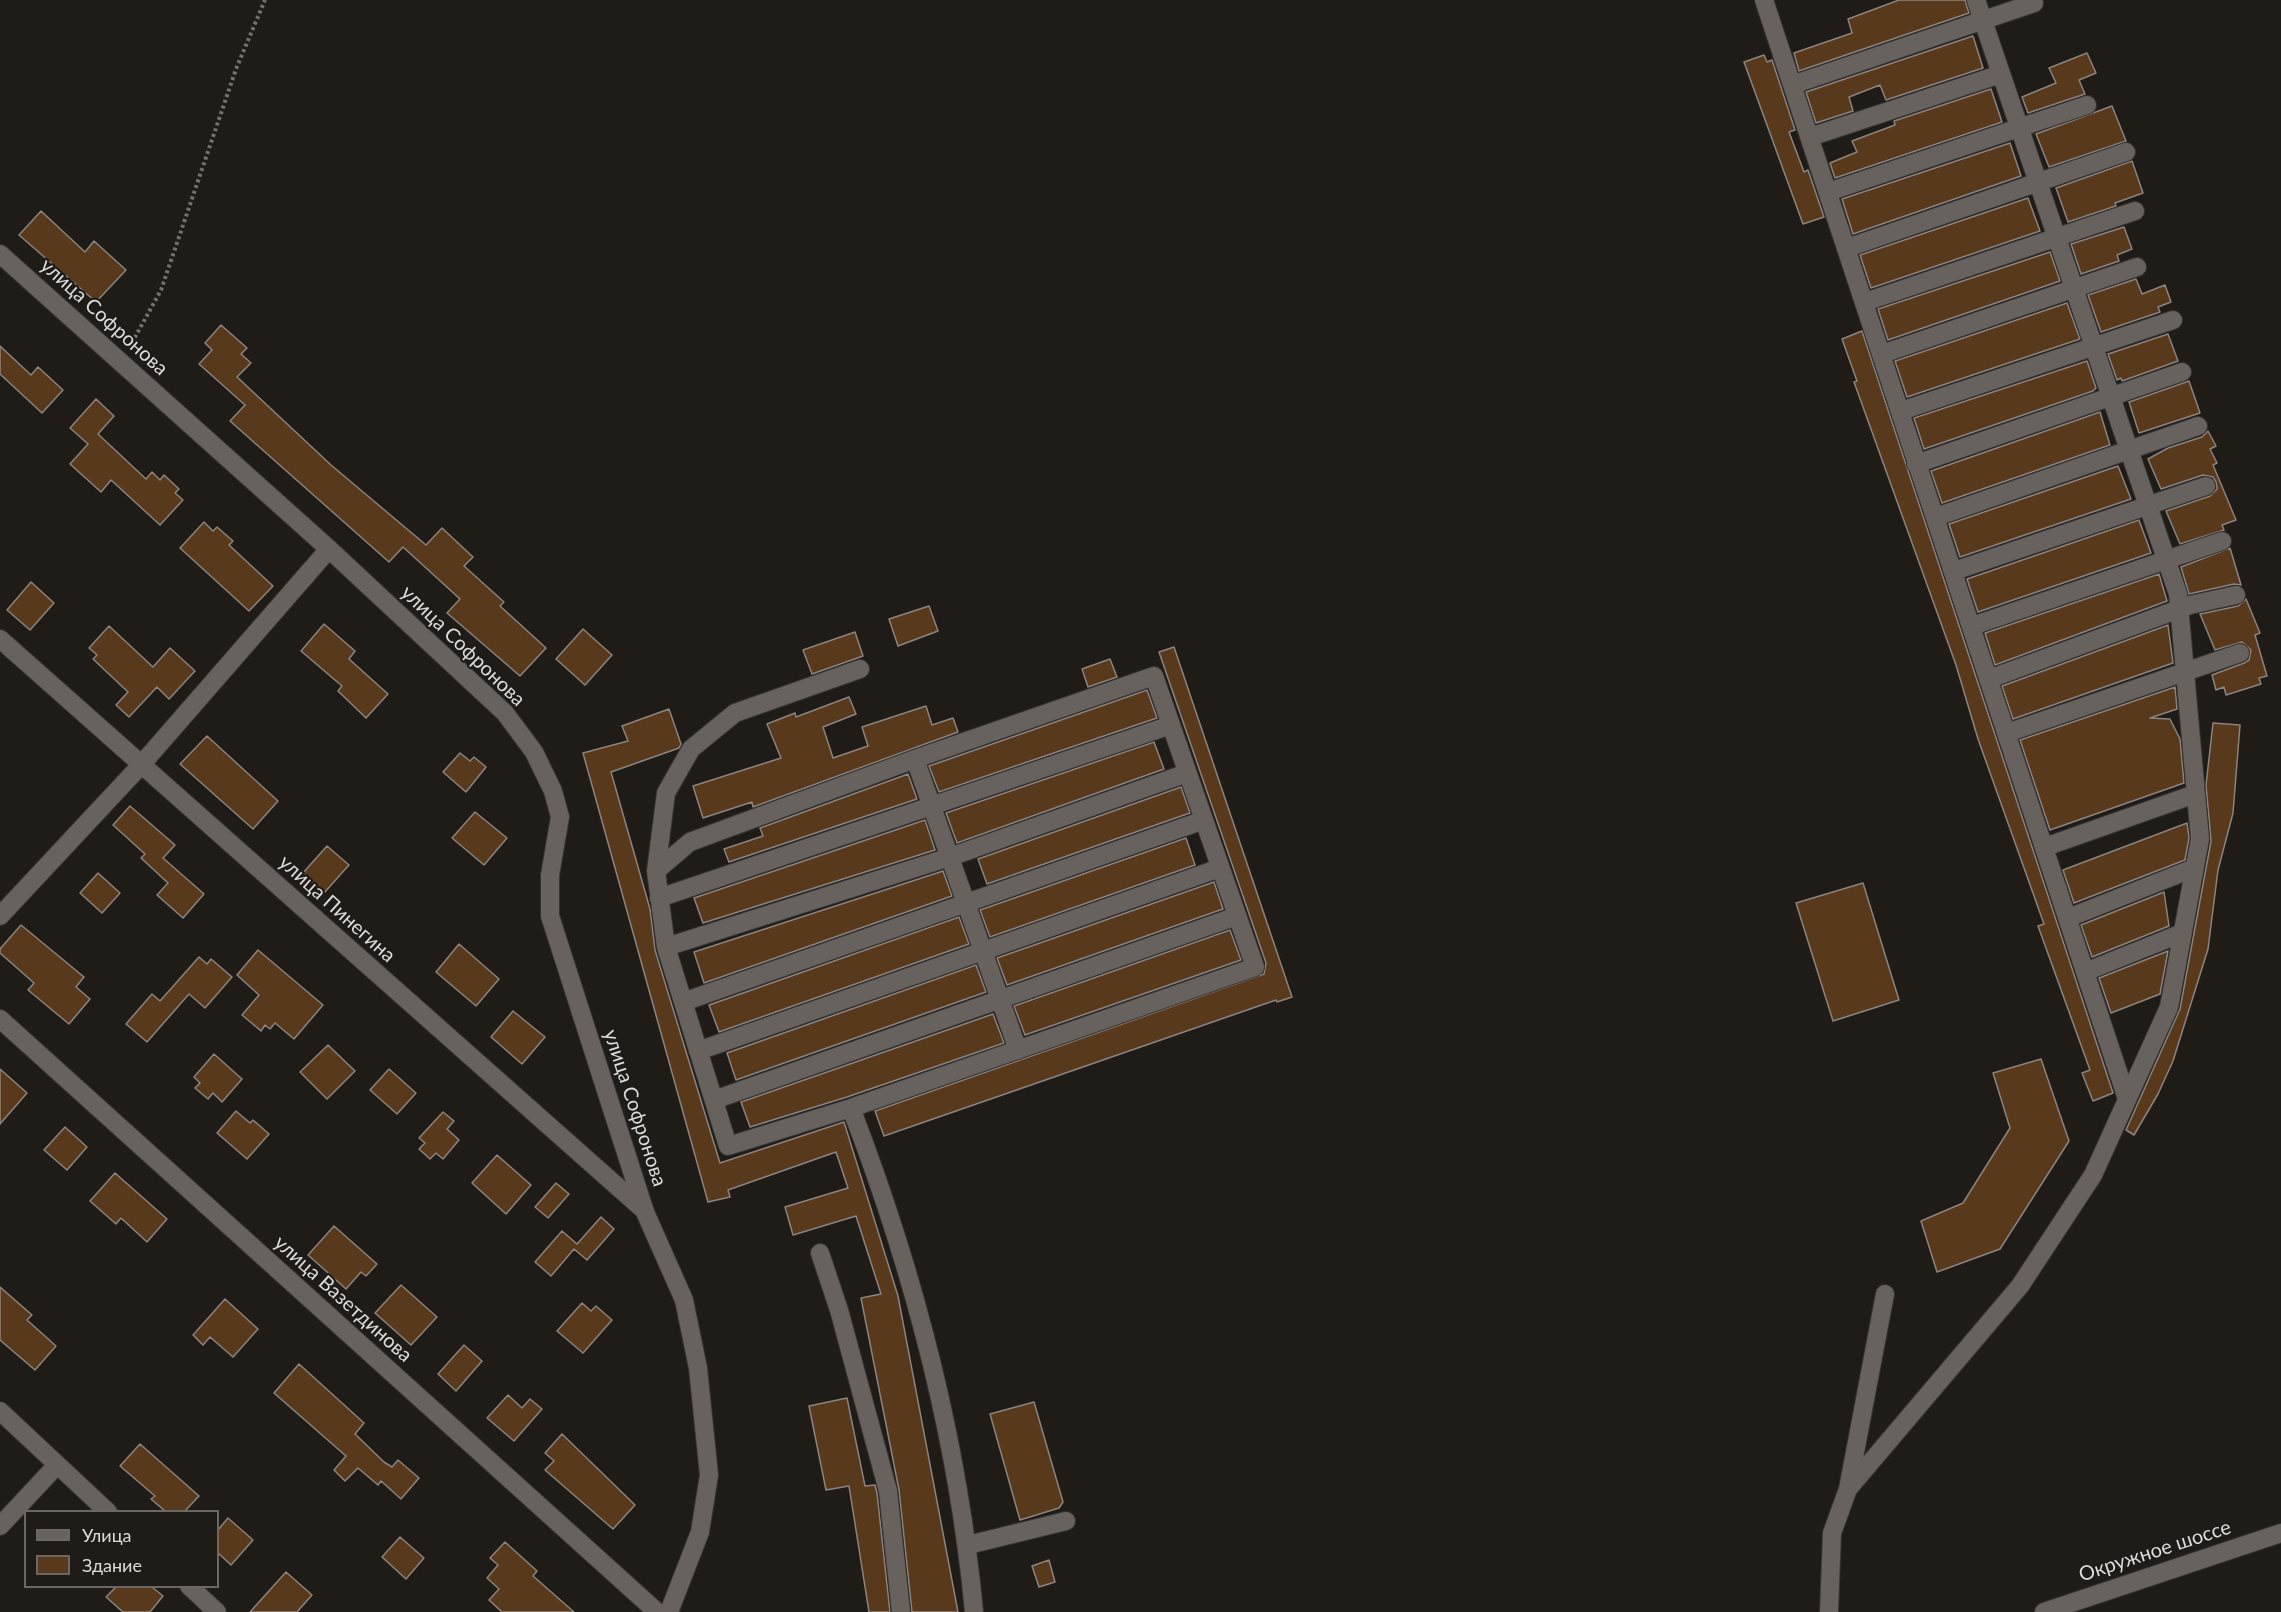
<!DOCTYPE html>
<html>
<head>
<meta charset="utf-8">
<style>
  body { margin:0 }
  #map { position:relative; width:2281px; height:1612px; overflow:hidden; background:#1f1b17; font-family:Lato,sans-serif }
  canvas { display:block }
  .legend { position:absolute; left:24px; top:1510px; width:195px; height:78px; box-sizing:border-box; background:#1f1b17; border:2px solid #6b6864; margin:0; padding:8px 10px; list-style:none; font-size:18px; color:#dddbd8 }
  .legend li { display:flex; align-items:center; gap:12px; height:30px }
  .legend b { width:30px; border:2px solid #6b6864 }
</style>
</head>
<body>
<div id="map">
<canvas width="2281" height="1612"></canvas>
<ul class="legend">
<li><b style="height:8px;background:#67625e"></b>Улица</li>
<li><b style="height:16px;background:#59391b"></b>Здание</li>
</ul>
</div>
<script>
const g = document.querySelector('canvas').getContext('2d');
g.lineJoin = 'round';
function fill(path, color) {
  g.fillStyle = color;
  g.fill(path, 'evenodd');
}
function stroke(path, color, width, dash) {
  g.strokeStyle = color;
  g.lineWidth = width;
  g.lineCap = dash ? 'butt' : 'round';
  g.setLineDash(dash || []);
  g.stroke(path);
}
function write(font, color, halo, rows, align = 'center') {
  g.font = font + ' Lato,sans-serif';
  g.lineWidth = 4.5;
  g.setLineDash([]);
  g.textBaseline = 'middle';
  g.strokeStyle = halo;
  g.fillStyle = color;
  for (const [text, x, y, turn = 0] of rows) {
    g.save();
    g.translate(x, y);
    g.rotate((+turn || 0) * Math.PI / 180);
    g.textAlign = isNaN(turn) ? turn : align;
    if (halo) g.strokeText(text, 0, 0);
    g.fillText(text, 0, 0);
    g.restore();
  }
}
const building = new Path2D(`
  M 1899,0 L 1965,0 L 1969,13 L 1799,71 L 1794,53 L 1852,33 L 1848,19 Z
  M 1973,36 L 1983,68 L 1886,100 L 1880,85 L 1849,97 L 1853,111 L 1816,123 L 1806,92 Z
  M 2087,53 L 2096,73 L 2079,80 L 2085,94 L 2028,113 L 2022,97 L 2056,83 L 2049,68 Z
  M 1764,55 L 1767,62 L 1772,60 L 1795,130 L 1789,132 L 1804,172 L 1808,170 L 1824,217 L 1803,224 L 1744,62 Z
  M 1991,89 L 2002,122 L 1835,178 L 1830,163 L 1857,152 L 1852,141 L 1895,125 L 1894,121 Z
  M 2112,106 L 2126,141 L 2049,167 L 2036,134 Z
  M 2010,143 L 2021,176 L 1853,234 L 1842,199 Z
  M 2132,161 L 2143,193 L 2115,203 L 2116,206 L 2068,222 L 2056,188 Z
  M 2028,198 L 2040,231 L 1871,288 L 1860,255 Z
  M 41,211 L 85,252 L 94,241 L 126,270 L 96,302 L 19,235 Z
  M 2124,227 L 2132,249 L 2117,255 L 2119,261 L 2081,274 L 2071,244 Z
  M 2050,252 L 2060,281 L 1888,340 L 1878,309 Z
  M 2136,279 L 2142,294 L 2165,285 L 2171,302 L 2158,307 L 2160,312 L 2101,332 L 2088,295 Z
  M 2067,303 L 2080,339 L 1907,397 L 1895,361 Z
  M 221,325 L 247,348 L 241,354 L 251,363 L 237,377 L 331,465 L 426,545 L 442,528 L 473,557 L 464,566 L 504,602 L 500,606 L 546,648 L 520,676 L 447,613 L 460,599 L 403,547 L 389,562 L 230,421 L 245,405 L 199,364 L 212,350 L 205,343 Z
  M 1862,331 L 2113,1093 L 2093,1101 L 2082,1073 L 2090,1070 L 2038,926 L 2044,924 L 1978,739 L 1956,665 L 1854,382 L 1857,381 L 1842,339 Z
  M 2168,334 L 2178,361 L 2122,381 L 2121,378 L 2117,380 L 2108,354 Z
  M 0,346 L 31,375 L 38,367 L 63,390 L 42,413 L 0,374 Z
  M 2087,361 L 2096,388 L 2093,391 L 1924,449 L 1914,418 Z
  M 2189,381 L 2200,413 L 2139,433 L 2129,402 Z
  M 96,399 L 114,416 L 98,434 L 146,479 L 152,472 L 160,480 L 164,475 L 179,489 L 175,493 L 183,500 L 160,525 L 111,480 L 101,492 L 70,464 L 88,444 L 70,428 Z
  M 2100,412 L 2110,445 L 1942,503 L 1931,471 Z
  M 2208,431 L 2216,446 L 2210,449 L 2217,463 L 2213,465 L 2236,520 L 2222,525 L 2224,530 L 2180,544 L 2166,511 L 2210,496 L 2217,489 L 2216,482 L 2213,477 L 2203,475 L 2161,489 L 2148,459 L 2168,448 L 2202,437 Z
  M 2118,466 L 2131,499 L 1960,557 L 1949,524 Z
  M 2139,520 L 2151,553 L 1978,612 L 1967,579 Z
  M 204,522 L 213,531 L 217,527 L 233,541 L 229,545 L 273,586 L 249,611 L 180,548 Z
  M 2230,548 L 2241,585 L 2234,584 L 2189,594 L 2181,567 Z
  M 2159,574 L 2167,601 L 1995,665 L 1985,633 Z
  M 31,582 L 54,603 L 30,630 L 7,610 Z
  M 2246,599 L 2260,633 L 2255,635 L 2267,676 L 2259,678 L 2261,684 L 2226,695 L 2224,687 L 2216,690 L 2212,675 L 2244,663 L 2249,660 L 2251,650 L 2242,642 L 2215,650 L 2200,614 L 2238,606 Z
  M 929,606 L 938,631 L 898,646 L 889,619 Z
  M 324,624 L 355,651 L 349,659 L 388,694 L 366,718 L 338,691 L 342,686 L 301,651 Z
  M 2168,625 L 2173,663 L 2013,719 L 2002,686 Z
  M 109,626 L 153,667 L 170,648 L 195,671 L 169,699 L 157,687 L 129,717 L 116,705 L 128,692 L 93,659 L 97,655 L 89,648 Z
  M 583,629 L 612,655 L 585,685 L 556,659 Z
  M 855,632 L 863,656 L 812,674 L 803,650 Z
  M 1174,647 L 1292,997 L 1277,1002 L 1276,1000 L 884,1136 L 875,1111 L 1264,974 L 1266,963 L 1159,652 Z
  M 1110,659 L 1117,677 L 1088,687 L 1082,669 Z
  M 2175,687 L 2177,709 L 2150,718 L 2170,719 L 2180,739 L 2184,783 L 2050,830 L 2020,740 Z
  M 1147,690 L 1157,718 L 939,792 L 929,766 Z
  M 849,697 L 856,714 L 823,727 L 833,758 L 868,746 L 862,727 L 926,706 L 932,725 L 953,718 L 958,732 L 753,807 L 752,802 L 703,818 L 693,786 L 781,758 L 767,724 L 795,713 L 796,717 Z
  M 669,709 L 681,744 L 679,748 L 611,772 L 650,909 L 655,950 L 720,1163 L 844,1122 L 898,1296 L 958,1612 L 912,1612 L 899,1490 L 861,1298 L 881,1294 L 856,1216 L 793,1235 L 785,1207 L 848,1188 L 836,1152 L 728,1190 L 730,1197 L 708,1202 L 583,753 L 628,741 L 622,726 Z
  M 2213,723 L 2240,725 L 2233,813 L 2218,870 L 2208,949 L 2173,1061 L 2158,1094 L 2134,1135 L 2126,1130 L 2180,1009 L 2211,841 L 2206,785 Z
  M 207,736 L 278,801 L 253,829 L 180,764 Z
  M 1154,742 L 1164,769 L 957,843 L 946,813 Z
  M 460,753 L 470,761 L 474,757 L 486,767 L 466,792 L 443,772 Z
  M 908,774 L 917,799 L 729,862 L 724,849 L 763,836 L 760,828 Z
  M 1181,787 L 1190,813 L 987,884 L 978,859 Z
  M 130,806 L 175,845 L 163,858 L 204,894 L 183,918 L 157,895 L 168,883 L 141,858 L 145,854 L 113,825 Z
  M 475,812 L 507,838 L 484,865 L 452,838 Z
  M 925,820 L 935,850 L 703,923 L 694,898 Z
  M 2187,823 L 2189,838 L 2185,860 L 2074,903 L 2063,870 Z
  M 1186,838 L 1195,865 L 990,937 L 980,910 Z
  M 327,846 L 349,865 L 324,893 L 302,874 Z
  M 943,871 L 952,896 L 704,983 L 694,952 Z
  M 98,873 L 120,893 L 102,913 L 80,893 Z
  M 1214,882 L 1223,909 L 1007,985 L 997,958 Z
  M 1863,883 L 1899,1000 L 1833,1021 L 1796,903 Z
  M 2164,892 L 2169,926 L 2092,957 L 2081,925 Z
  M 959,917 L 969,944 L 719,1032 L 709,1005 Z
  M 21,925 L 84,977 L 76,987 L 90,999 L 69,1024 L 28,990 L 34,983 L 0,953 L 0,949 Z
  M 1230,930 L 1241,960 L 1025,1035 L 1014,1006 Z
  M 459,944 L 499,979 L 476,1006 L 436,972 Z
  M 258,950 L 323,1005 L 294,1039 L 275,1023 L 270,1029 L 265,1025 L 261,1031 L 242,1015 L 259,995 L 237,975 Z
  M 2168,951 L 2160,994 L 2111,1013 L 2099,978 Z
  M 199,957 L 207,964 L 211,959 L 232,977 L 205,1008 L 189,994 L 147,1042 L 126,1024 L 152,994 L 160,1001 Z
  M 976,965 L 986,992 L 736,1080 L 727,1053 Z
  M 513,1011 L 545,1037 L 522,1064 L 491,1037 Z
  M 993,1014 L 1004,1043 L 847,1097 L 750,1127 L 741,1102 Z
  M 328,1045 L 355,1071 L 327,1099 L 300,1072 Z
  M 214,1054 L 242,1079 L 222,1102 L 213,1093 L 208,1099 L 195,1088 L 200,1083 L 194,1077 Z
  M 2041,1059 L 2069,1141 L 2000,1249 L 1937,1272 L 1921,1221 L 1963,1203 L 2010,1128 L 1993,1073 Z
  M 0,1069 L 27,1093 L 0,1124 Z
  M 389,1069 L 416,1093 L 397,1114 L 370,1090 Z
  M 236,1111 L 250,1123 L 253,1120 L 269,1134 L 247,1159 L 217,1133 Z
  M 443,1112 L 454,1121 L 447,1129 L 459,1140 L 443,1159 L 436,1153 L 430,1159 L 419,1149 L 425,1143 L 419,1138 Z
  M 65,1127 L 87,1147 L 67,1170 L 44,1150 Z
  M 497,1155 L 531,1185 L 506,1214 L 472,1183 Z
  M 115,1173 L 167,1219 L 147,1242 L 121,1218 L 116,1224 L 90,1201 Z
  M 556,1183 L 569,1194 L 548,1218 L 535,1207 Z
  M 601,1217 L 614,1229 L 587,1260 L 574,1249 L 551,1276 L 535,1262 L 562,1231 L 577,1244 Z
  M 334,1226 L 377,1264 L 366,1276 L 361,1272 L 346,1289 L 308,1255 Z
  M 401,1285 L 437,1317 L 411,1345 L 375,1313 Z
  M 0,1287 L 32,1315 L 27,1320 L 56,1346 L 35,1370 L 0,1340 Z
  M 225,1299 L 258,1329 L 233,1357 L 210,1337 L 203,1345 L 193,1335 Z
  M 582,1303 L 591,1311 L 596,1306 L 612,1320 L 583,1353 L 557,1331 Z
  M 464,1345 L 482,1361 L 456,1391 L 438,1374 Z
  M 299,1364 L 364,1423 L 355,1434 L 384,1462 L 392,1467 L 398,1460 L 419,1478 L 401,1499 L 381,1481 L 378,1485 L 358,1468 L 345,1481 L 334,1470 L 346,1456 L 274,1393 Z
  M 508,1395 L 522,1408 L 530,1399 L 542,1409 L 514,1441 L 487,1418 Z
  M 847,1398 L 865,1486 L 875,1485 L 877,1493 L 890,1612 L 869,1612 L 849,1486 L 826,1490 L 809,1406 Z
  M 1034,1402 L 1063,1502 L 1059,1508 L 1020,1520 L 990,1414 Z
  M 562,1434 L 635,1505 L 613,1529 L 545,1470 L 554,1461 L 545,1453 Z
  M 140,1444 L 199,1496 L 184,1512 L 166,1512 L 151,1499 L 155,1496 L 120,1466 Z
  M 228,1518 L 253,1540 L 231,1565 L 218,1553 L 218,1530 Z
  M 400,1537 L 424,1558 L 406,1579 L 382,1557 Z
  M 505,1542 L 537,1571 L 533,1576 L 574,1612 L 502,1612 L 489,1600 L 499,1589 L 487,1578 L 498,1565 L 490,1558 Z
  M 1049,1560 L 1055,1582 L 1039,1587 L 1032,1566 Z
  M 286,1572 L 312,1595 L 297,1612 L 250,1612 Z
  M 116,1587 L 152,1587 L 163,1596 L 150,1612 L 123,1612 L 106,1597 Z`);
const path = new Path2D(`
  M 129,348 L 161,290 L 236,69 L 265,0`);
const minor = new Path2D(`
  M 1764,0 L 2127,1099
  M 1792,85 L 2034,3
  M 1810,137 L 2001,74
  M 1828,192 L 2087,105
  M 1847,248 L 2126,152
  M 0,254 L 329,549 L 505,713 L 534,752 L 553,791 L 560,817 L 550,875 L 550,916 L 645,1212 L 684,1300 L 698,1368 L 709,1475 L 700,1532 L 669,1612
  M 1865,302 L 2135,211
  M 1882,354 L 2137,267
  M 1901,411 L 2173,320
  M 1916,464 L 2182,372
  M 1936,517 L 2198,426
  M 1954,571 L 2206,486
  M 1972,626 L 2222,541
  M 0,639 L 645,1211
  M 1989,679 L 2190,605 L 2236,595
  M 2007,733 L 2240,653
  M 915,759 L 1018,1050
  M 2045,847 L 2195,794
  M 656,871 L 690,842 L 915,759 L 1154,676 L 1255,967 L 851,1108 L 728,1146 L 666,947 L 656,871 L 666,793 L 691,749 L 735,713 L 860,669
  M 659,898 L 1171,725
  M 0,916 L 141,765 L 329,549
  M 2068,918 L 2194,868
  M 666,947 L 950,857 L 1187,773
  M 2085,972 L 2182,933
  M 683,1002 L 1204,820
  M 0,1019 L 657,1612
  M 698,1051 L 1220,868
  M 714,1100 L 1237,916
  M 851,1108 C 913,1269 958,1440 974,1612
  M 820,1253 L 839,1310 L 888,1491 L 901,1612
  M 0,1411 L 108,1512
  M 1848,1489 L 2020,1286 L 2093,1175 L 2169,1007 L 2200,839 L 2178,594 L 1976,0
  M 0,1526 L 57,1465
  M 968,1545 L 1066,1521
  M 189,1586 L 217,1612
  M 1829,1612 L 1832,1533 L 1848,1489 L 1885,1294
  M 2044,1612 L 2281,1533`);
const streetNames = [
  ["улица Софронова",104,317,42],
  ["улица Софронова",463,646,44],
  ["улица Пинегина",337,909,42],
  ["улица Софронова",635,1108,72],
  ["улица Вазетдинова",343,1299,42],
  ["Окружное шоссе",2155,1551,-18]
];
fill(building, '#59391b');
stroke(building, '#8a8480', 1.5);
stroke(minor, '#383533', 20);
stroke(path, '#74716d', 4, [3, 3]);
stroke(minor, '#67625e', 18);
write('20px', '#dddbd8', '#1f1b17', streetNames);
</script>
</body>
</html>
